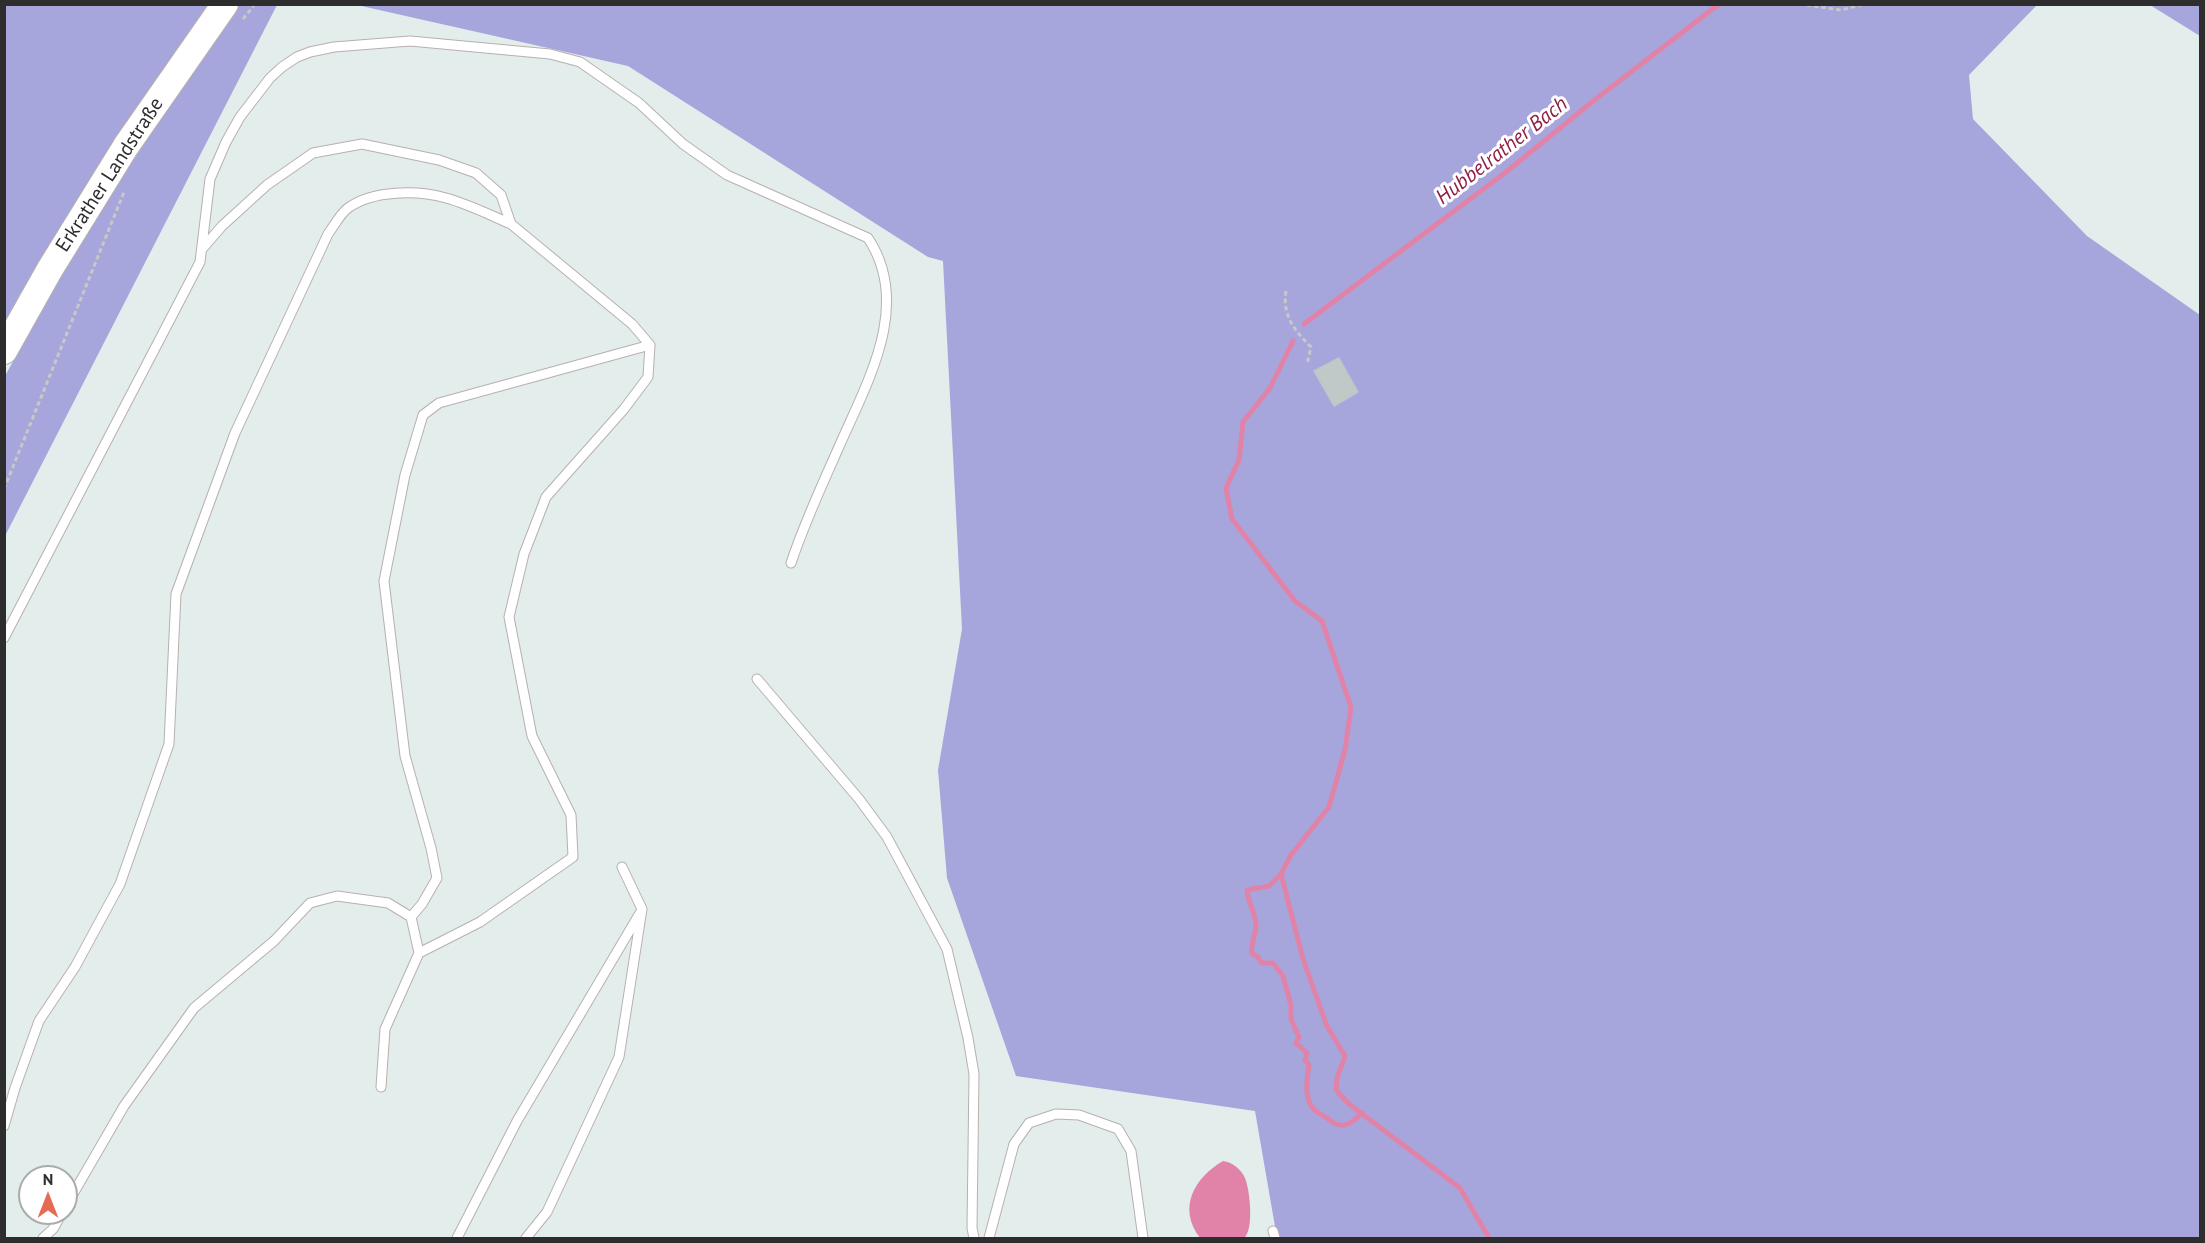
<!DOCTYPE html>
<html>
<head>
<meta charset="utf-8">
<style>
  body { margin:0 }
  #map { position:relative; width:2205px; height:1243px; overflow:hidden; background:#e2edec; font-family:"PT Sans",sans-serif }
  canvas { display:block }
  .frame { position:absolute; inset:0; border:6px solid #2d2d2d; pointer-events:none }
  .north { position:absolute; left:18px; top:1165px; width:60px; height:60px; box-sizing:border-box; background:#fff; border:2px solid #ababab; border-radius:50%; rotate:0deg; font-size:16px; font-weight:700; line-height:24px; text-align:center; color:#2d2d2d }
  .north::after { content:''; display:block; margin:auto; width:21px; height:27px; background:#e46c57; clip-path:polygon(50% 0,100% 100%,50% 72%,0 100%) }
</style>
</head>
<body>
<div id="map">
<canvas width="2205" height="1243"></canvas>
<div class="frame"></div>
<div class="north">N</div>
</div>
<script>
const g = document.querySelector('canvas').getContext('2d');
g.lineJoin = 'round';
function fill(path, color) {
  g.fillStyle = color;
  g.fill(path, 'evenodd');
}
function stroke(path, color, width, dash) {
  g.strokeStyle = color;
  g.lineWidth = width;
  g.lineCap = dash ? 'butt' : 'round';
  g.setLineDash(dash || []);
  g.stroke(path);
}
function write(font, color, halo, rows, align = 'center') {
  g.font = font + ' "PT Sans",sans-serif';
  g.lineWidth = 6;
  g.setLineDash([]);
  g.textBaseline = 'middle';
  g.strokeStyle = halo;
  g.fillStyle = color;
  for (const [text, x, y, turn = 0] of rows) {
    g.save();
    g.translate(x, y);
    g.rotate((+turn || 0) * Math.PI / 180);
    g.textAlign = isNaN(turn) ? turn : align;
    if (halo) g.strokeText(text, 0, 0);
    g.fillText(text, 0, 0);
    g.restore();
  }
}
const green = new Path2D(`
  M 4,5 L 213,5 L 20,294 L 5,326 Z
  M 237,5 L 277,5 L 5,536 L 5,376 L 83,235 Z
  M 357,5 L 2037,5 L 1969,75 L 1973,119 L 2087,236 L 2200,315 L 2200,1238 L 1277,1238 L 1255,1111 L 1016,1076 L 947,878 L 938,770 L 962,629 L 943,261 L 928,257 L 628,66 Z
  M 2150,5 L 2200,5 L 2200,36 Z`);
const water = new Path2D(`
  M 1223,1161 C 1232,1162 1241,1169 1245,1178 C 1250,1190 1254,1230 1244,1238 L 1200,1238 C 1177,1208 1194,1178 1223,1161 Z`);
const stream = new Path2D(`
  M 1304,324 L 1506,172 L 1592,102 L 1719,4
  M 1293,341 L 1270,388 L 1243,422 L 1239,460 L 1226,488 L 1232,519 L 1295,601 L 1322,621 L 1351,707 L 1345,750 L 1329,807 L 1291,855 L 1281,874 L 1303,959 L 1314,990 L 1327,1026 L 1345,1056 L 1337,1078 L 1336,1090 L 1349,1104 L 1460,1188 L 1489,1238
  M 1281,874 L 1269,886 L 1247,890 C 1248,902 1255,913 1256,924 C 1256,935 1250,944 1252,954 L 1257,956 L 1262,963 L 1273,963 L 1283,976 L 1291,1005 L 1291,1019 L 1299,1037 L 1296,1043 L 1307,1053 L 1305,1060 L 1309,1065 C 1307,1078 1304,1095 1312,1107 C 1315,1112 1322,1115 1327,1118 C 1341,1131 1350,1125 1362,1113`);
const building = new Path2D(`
  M 1339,358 L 1358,392 L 1334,406 L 1314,371 Z`);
const path = new Path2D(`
  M 1799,4 L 1841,10 L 1865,4
  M 243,19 L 255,4
  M 1286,291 C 1282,316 1295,331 1311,347 L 1307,364
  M 4,489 L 124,192`);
const lane = new Path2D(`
  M 202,249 L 222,226 L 267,185 L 313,153 L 362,144 L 439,160 L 476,173 L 501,195 L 511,224 L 632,324 L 650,345 L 648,377 L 624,409 L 546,497 L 524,554 L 509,617 L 532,736 L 571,815 L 573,857 L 480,922 L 419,953
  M 4,638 L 200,262 L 210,179 L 226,142 L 240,117 L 270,78 L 282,67 L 297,57 L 310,52 L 334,47 L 410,41 L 550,54 L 580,62 L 639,103 L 683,144 L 727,175 L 868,238 C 913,306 866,384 838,449 C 821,487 804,524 791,563
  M 757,679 L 859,799 L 887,837 L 947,949 L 968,1038 L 974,1074 L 972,1228 L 974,1238
  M 381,1087 L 385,1029 L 419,953 L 411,917 L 422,904 L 437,878 L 431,848 L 405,756 L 384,581 L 405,475 L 423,415 L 439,403 L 650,345
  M 4,1126 L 15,1088 L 39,1021 L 75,967 L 120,884 L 169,744 L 176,594 L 235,433 L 328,234 C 334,226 340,214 348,208 C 373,190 417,190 446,198 C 468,204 490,215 511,224
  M 66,1206 L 124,1106 L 194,1008 L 274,941 L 310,903 L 337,896 L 388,903 L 411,917
  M 1273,1231 L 1275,1238
  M 43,1238 L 53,1229 L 62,1213
  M 457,1238 L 517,1121 L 640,913
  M 526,1238 L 547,1212 L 619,1057 L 642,909 L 622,867
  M 989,1238 L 1014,1144 L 1029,1123 L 1056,1114 L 1079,1115 L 1118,1129 L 1131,1151 L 1143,1238`);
const secondary = new Path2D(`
  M 4,351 L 50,269 L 126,146 L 225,4`);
const streetNames = [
  ["Erkrather Landstraße",110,175,-57]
];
const waterNames = [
  ["Hubbelrather Bach",1502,151,-38]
];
fill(green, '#a6a6dc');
fill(water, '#e183a8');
stroke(stream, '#e183a8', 5);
fill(building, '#c0c9c8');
stroke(building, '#bbc8c8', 1.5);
stroke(lane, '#b8b0ae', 11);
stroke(secondary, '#b8b0ae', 28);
stroke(path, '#c8c8c8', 3, [4.5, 3]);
stroke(lane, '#fff', 9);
stroke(secondary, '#fff', 26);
write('20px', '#2d2d2d', '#fff', streetNames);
write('italic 21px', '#901f43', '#fff', waterNames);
</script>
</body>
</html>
